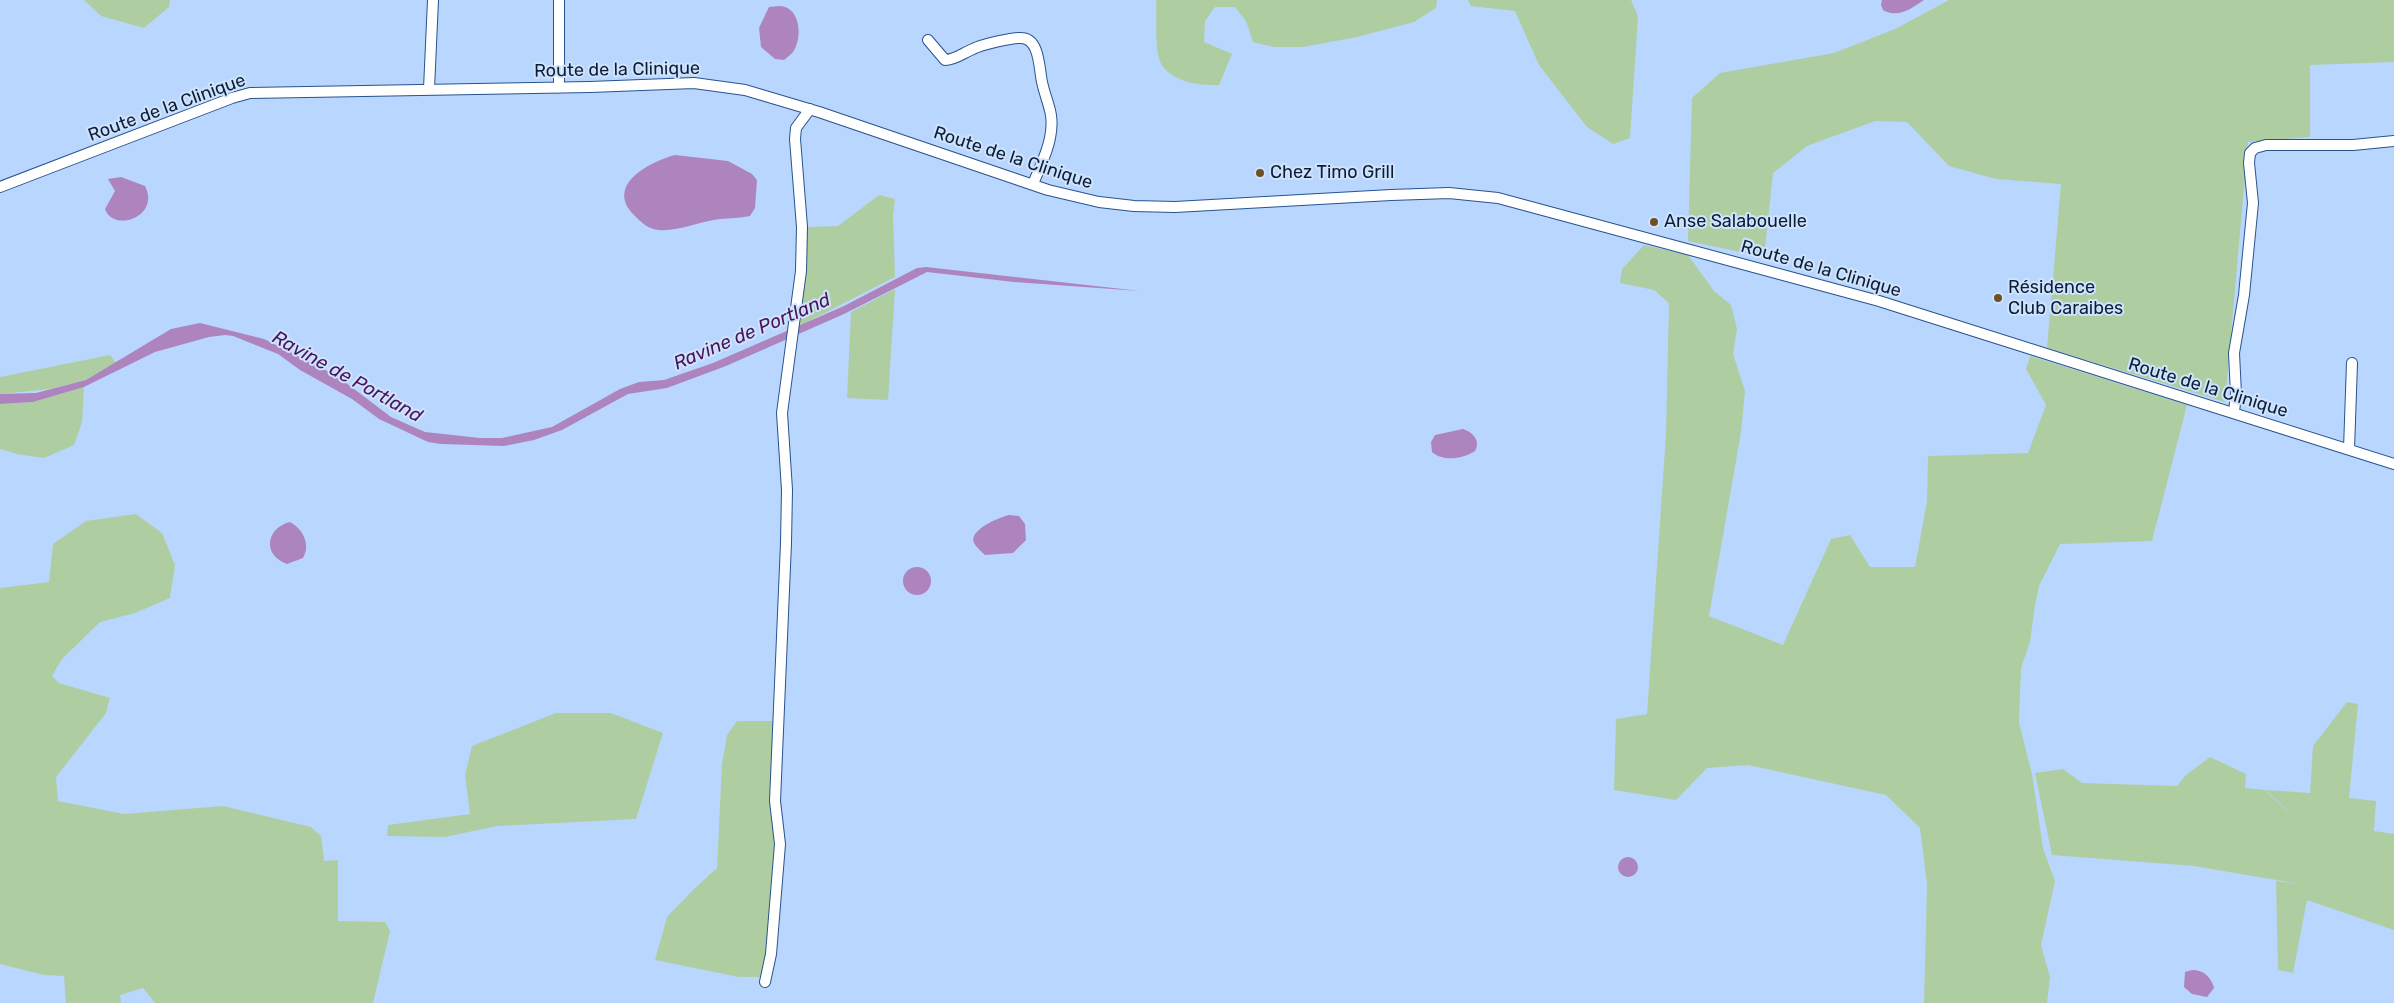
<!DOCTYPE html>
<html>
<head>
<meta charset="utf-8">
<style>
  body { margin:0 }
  canvas { display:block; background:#b9d6fe }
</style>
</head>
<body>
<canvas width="2394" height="1003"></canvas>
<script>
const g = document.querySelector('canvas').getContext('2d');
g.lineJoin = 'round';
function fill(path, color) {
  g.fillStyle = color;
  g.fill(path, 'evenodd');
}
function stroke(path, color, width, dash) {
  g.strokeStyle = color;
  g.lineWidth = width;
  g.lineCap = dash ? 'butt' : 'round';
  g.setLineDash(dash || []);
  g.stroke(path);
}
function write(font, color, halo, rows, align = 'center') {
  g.font = font + ' Rubik,sans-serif';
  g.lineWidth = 4;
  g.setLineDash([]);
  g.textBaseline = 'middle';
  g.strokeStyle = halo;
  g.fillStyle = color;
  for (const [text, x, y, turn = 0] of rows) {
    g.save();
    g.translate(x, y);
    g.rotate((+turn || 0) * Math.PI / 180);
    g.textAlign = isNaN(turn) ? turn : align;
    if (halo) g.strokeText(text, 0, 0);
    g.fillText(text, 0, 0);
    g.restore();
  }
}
const green = new Path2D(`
  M 84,0 L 170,0 L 169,7 L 144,28 L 101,16 Z
  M 1156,0 L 1437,0 L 1436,8 L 1414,22 L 1357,37 L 1303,47 L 1274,47 L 1253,42 L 1246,21 L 1235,7 L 1215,7 L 1205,21 L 1204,42 L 1232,54 L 1219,85 C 1198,86 1163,81 1158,55 C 1155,38 1157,18 1156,0 Z
  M 1468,0 L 1631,0 L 1638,16 L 1630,138 L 1613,144 L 1587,127 L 1539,65 L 1515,11 L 1471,6 Z
  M 1949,0 L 2394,0 L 2394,62 L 2310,65 L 2310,137 L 2248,142 L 2225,402 L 2047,348 L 2061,184 L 1996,179 L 1949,166 L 1907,122 L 1875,121 L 1807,146 L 1773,173 L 1764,257 L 1688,241 L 1692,98 L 1720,73 L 1834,53 L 1895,29 Z
  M 879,195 L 895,199 L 893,216 L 895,277 L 797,327 L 806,270 L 806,227 L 838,226 Z
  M 1644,245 L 1688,255 L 1714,291 L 1731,305 L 1737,329 L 1733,354 L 1745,391 L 1741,432 L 1709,616 L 1783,645 L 1831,539 L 1850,535 L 1870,567 L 1915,567 L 1927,501 L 1928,456 L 2028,453 L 2046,405 L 2026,369 L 2030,356 L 2187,405 L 2152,541 L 2060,544 L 2039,586 L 2035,605 L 2030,642 L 2021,668 L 2019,722 L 2032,774 L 2043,848 L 2055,881 L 2041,945 L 2050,977 L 2047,1003 L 1924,1003 L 1927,885 L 1920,828 L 1886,795 L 1748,765 L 1707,768 L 1676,800 L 1614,790 L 1616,719 L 1647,714 L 1666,434 L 1669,303 L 1654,290 L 1620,283 L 1622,269 Z
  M 895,289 L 888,400 L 847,398 L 851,312 Z
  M 110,355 L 116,363 L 86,380 L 50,389 L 0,394 L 0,377 Z
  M 84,387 L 82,422 L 74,445 L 44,458 L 17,454 L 0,449 L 0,404 L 33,402 Z
  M 136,514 L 162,533 L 175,565 L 170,598 L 135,613 L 100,622 L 62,659 L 52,676 L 59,683 L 110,698 L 106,713 L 56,777 L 58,801 L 124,814 L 223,806 L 311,827 L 321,836 L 324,861 L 338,860 L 338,921 L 385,922 L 390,931 L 373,1003 L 155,1003 L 143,988 L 120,995 L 121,1003 L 66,1003 L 64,976 L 44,975 L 0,964 L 0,588 L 49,582 L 53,544 L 86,521 Z
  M 2347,702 L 2358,704 L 2349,798 L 2376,801 L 2374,831 L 2394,834 L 2394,930 L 2307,900 L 2293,973 L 2278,970 L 2276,881 L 2300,884 L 2194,866 L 2052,855 L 2035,773 L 2063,769 L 2082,783 L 2177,786 L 2186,775 L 2210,757 L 2246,774 L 2245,788 L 2265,790 L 2308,831 L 2266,790 L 2310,793 L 2313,746 Z
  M 556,713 L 611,713 L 663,733 L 636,819 L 497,826 L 445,837 L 387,836 L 388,825 L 470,814 L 465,775 L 472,746 Z
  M 737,721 L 774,721 L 775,842 L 767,960 L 764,973 L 760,977 L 739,977 L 655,960 L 667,917 L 694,889 L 717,868 L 722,764 L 727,735 Z`);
const water = new Path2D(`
  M 1882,0 L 1924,0 C 1912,8 1898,19 1883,10 L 1881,5 Z
  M 769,7 C 773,7 780,5 785,7 C 801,12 802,40 793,52 C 791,55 787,57 784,60 L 775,59 L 761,47 L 759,28 Z
  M 675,155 L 728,161 L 752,174 L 757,180 L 755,208 L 750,216 C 740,218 730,218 720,219 C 702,221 676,232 659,230 C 648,229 642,223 634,215 C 605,186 648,162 675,155 Z
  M 121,177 L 145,186 C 161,217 113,233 105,209 L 115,191 L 108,179 Z
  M 926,267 L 1140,291 L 1014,282 L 927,272 L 844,314 L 726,366 L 667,388 L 628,394 L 562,430 L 534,440 L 504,446 L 441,444 L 428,442 L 379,419 L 352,399 L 300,370 L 278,354 L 233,336 L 225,335 L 209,337 L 155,352 L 84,387 L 33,402 L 0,404 L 0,394 L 36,393 L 86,380 L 171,329 L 200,323 L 264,339 L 276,345 L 337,376 L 391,417 L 425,432 L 480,438 L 502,438 L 552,427 L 620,389 L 639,382 L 664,380 L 713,363 L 844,306 L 917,268 Z
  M 1463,429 C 1473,432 1481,441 1475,451 C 1463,459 1443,462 1432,452 L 1431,442 L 1435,435 Z
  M 1009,515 L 1019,516 L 1025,524 L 1026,540 L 1013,553 L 985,555 C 982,552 976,547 974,543 C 968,530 1000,517 1009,515 Z
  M 290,522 C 303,529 311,545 303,558 L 287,564 C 262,555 266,528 290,522 Z
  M903 581a14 14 0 1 1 28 0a14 14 0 1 1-28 0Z
  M1618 867a10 10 0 1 1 20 0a10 10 0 1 1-20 0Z
  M 2192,970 C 2204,970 2211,977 2214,988 L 2207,997 L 2192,994 L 2184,987 L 2185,972 Z`);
const minor = new Path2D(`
  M 559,0 L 559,88
  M 928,40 L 945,60 C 955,60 963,53 973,49 C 980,45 1013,37 1021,38 C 1040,38 1039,69 1042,82 C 1047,105 1055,113 1050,138 C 1047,154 1039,169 1033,184
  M 429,89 L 433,0
  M 0,187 L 232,98 L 250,93 L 590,87 L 694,83 L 745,90 L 819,112 L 1048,190 L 1099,202 L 1134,206 L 1175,207 L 1391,195 L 1449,193 L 1498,198 L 1879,301 L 2394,464
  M 2234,412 L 2236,394 L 2234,353 L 2244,295 L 2253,203 L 2249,163 L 2250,153 L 2255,148 L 2266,145 L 2353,145 L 2394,141
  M 2349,449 L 2352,363
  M 765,982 L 771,954 L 780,844 L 775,801 L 786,543 L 787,490 L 782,413 L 801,271 L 802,227 L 795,139 L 796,128 L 810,109`);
const markers = [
  [1260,173,5,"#6d5023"],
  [1654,222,5,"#6d5023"],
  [1998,298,5,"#6d5023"]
];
const streetNames = [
  ["Route de la Clinique",617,70,-1],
  ["Route de la Clinique",167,108,-20],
  ["Route de la Clinique",1013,158,18],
  ["Route de la Clinique",1821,269,16],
  ["Route de la Clinique",2208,388,17]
];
const poiNames = [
  ["Chez Timo Grill",1270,173],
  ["Anse Salabouelle",1664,222],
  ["Résidence",2008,288],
  ["Club Caraibes",2008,309]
];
const waterNames = [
  ["Ravine de Portland",752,332,-23],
  ["Ravine de Portland",347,377,29]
];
fill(green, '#aecea1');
fill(water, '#ad84be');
stroke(minor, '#28538c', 12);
stroke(minor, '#fff', 10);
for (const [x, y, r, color] of markers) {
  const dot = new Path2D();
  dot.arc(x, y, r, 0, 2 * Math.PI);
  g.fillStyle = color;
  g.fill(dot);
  stroke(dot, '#cfe3fd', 2);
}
write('18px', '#0c1e37', '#cfe3fd', streetNames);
write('18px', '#0c1e37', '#cfe3fd', poiNames, 'left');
write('italic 19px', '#49145a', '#cfe3fd', waterNames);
</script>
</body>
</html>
